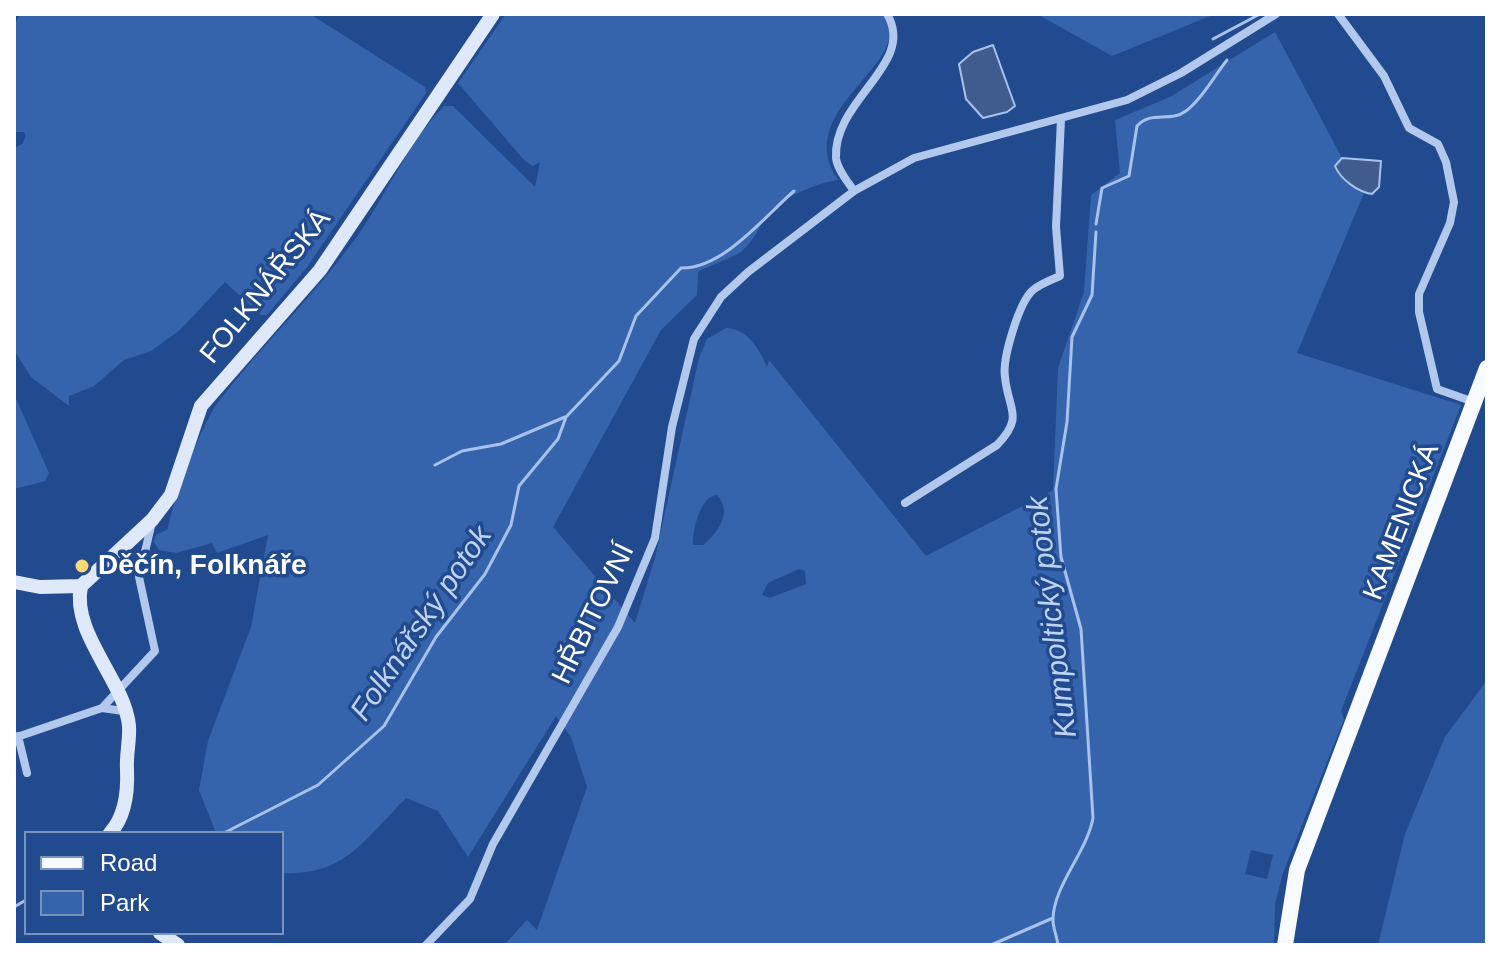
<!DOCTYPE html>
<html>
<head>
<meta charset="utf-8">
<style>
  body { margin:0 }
  #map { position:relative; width:1501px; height:959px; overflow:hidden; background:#224b8f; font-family:Arial,sans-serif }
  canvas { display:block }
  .frame { position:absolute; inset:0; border:16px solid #fff; pointer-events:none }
  .legend { position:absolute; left:24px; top:831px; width:260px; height:104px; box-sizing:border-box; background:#224b8f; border:2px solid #7a93bc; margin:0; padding:10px 14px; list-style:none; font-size:24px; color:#fff }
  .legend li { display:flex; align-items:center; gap:16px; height:40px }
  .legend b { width:40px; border:2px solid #7a93bc }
</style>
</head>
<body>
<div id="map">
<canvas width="1501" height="959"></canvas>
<div class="frame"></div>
<ul class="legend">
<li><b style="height:10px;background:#f7faff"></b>Road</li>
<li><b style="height:22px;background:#3664ac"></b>Park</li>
</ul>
</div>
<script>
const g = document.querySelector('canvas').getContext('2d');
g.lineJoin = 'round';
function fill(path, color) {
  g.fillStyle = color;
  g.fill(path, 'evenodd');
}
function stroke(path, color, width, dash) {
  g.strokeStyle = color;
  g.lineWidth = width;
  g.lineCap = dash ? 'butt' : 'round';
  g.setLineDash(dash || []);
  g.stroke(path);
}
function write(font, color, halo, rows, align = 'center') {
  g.font = font + ' Arial,sans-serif';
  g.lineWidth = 7;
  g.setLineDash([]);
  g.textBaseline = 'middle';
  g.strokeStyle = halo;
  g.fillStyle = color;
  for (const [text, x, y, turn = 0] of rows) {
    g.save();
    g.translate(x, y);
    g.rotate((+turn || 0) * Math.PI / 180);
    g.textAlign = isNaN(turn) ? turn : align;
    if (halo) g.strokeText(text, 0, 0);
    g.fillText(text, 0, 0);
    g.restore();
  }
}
const green = new Path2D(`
  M 20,14 L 310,14 L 425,87 L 426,93 L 307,267 L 267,315 L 261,315 L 225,282 L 180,330 L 151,351 L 124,360 L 94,386 L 69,396 L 69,406 L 31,377 L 14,350 L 14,148 L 22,144 L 26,136 L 24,132 L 14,132 L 14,26 Z
  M 506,14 L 881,14 C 924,60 788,107 838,180 C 820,182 777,199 767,215 C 758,229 755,239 742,251 C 737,256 708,266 698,272 L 697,295 L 661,330 L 553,527 L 635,623 L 655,558 L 699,358 L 707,339 L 726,328 C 748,329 759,349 767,367 L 769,360 L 926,556 L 1053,490 L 1058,368 L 1084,292 L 1091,195 L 1120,173 L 1115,120 L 1170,97 L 1275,32 L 1342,158 L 1335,166 L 1338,174 L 1364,193 L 1297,353 L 1461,405 L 1341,711 L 1344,719 L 1283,873 L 1275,904 L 1274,945 L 504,945 L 527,920 L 537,930 L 587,787 L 571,737 L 556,716 L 468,857 L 438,811 L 406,798 C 366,838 344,877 282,873 L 282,833 L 216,833 L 199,790 L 208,741 L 251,627 L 268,535 L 217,553 L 212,543 L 176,553 L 159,550 L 154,542 L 156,535 L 168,529 C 172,502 202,423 219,401 C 262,345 314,296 356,238 C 386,196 408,143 444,106 L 453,106 L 535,187 L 540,162 L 533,166 L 524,160 L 458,83 ZM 717,495 C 733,512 718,533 703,545 L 693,545 C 692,532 700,496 717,495 ZM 799,569 L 805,571 L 806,584 L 770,598 L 762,595 L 768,583 ZM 1251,850 L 1273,855 L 1267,879 L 1245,874 Z
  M 1037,14 L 1215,14 L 1112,56 Z
  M 14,394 L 49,473 L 45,481 L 14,489 Z
  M 1487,680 L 1487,945 L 1378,945 L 1405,834 L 1445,737 Z`);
const water = new Path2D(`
  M 993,45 L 1015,106 L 1007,112 L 983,118 L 966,99 L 959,64 L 973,52 Z
  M 1342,158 L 1381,161 L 1379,187 L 1372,194 C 1358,192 1340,179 1335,166 Z`);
const stream = new Path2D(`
  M 1213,39 L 1260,14
  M 1096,224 L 1102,188 L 1129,176 L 1137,126 C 1151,110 1170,123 1186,111 C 1202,99 1215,75 1227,60
  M 435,465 L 462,451 L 501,444 L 565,417
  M 224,833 L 318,785 L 384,726 L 436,637 L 485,574 L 511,525 L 519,486 L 558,439 L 566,417 L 619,361 L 636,316 L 681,268 C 723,269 764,217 794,191
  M 14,907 L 26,900
  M 991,945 L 1053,918
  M 1058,945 C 1057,937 1053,928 1053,920 C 1053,886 1087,852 1093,818 L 1081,629 L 1061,557 L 1056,489 L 1067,422 L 1072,337 L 1092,295 L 1096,232`);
const street = new Path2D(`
  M 1338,14 L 1384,76 L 1409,128 L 1438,144 L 1446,162 L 1454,202 L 1450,223 L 1419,294 L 1419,312 L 1437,389 L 1474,402
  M 854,191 C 848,182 837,169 836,158 C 833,99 917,64 887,14
  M 905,503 L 997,445 C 1025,416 1008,410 1005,377 C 1002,359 1019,302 1033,290 C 1040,284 1051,280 1060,276 L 1056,227 L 1061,119
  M 102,708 L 123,711
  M 18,736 L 27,773
  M 14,738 L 102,708 L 155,651 L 139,577 L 152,522
  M 426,945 L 470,899 L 493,844 L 618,627 L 655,538 L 672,427 L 694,339 L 721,297 L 748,272 L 854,191 L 914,158 L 1127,100 L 1181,73 L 1276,14`);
const secondary = new Path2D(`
  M 14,582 L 40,587 L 81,586
  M 81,586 L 152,520 L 171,495 L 201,406 L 320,270 L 493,14
  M 81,586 C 71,634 125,681 129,726 C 130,740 126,755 127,769 C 128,791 126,816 110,833
  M 160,933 L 178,945`);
const primary = new Path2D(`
  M 1285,945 L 1297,870 L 1487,368`);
const markers = [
  [82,566,8,"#f7da75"]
];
const streetNames = [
  ["FOLKNÁŘSKÁ",266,287,-51],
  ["KAMENICKÁ",1402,522,-69],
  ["HŘBITOVNÍ",594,614,-64]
];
const poiNames = [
  ["Děčín, Folknáře",98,566]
];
const waterNames = [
  ["Kumpoltický potok",1053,617,-97],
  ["Folknářský potok",422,624,-56]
];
fill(green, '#3664ac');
fill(water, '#405c8e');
stroke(water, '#a6c2ed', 2);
stroke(stream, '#a6c2ed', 3);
stroke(street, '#b2c8ec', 8);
stroke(secondary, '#dee8f9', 14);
stroke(primary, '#f7faff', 16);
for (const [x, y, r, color] of markers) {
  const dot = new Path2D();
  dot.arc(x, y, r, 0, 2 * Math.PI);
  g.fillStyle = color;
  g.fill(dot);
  stroke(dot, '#224b8f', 3);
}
write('28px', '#fff', '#224b8f', streetNames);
write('bold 28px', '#fff', '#224b8f', poiNames, 'left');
write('italic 30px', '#bed3f3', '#224b8f', waterNames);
</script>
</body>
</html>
